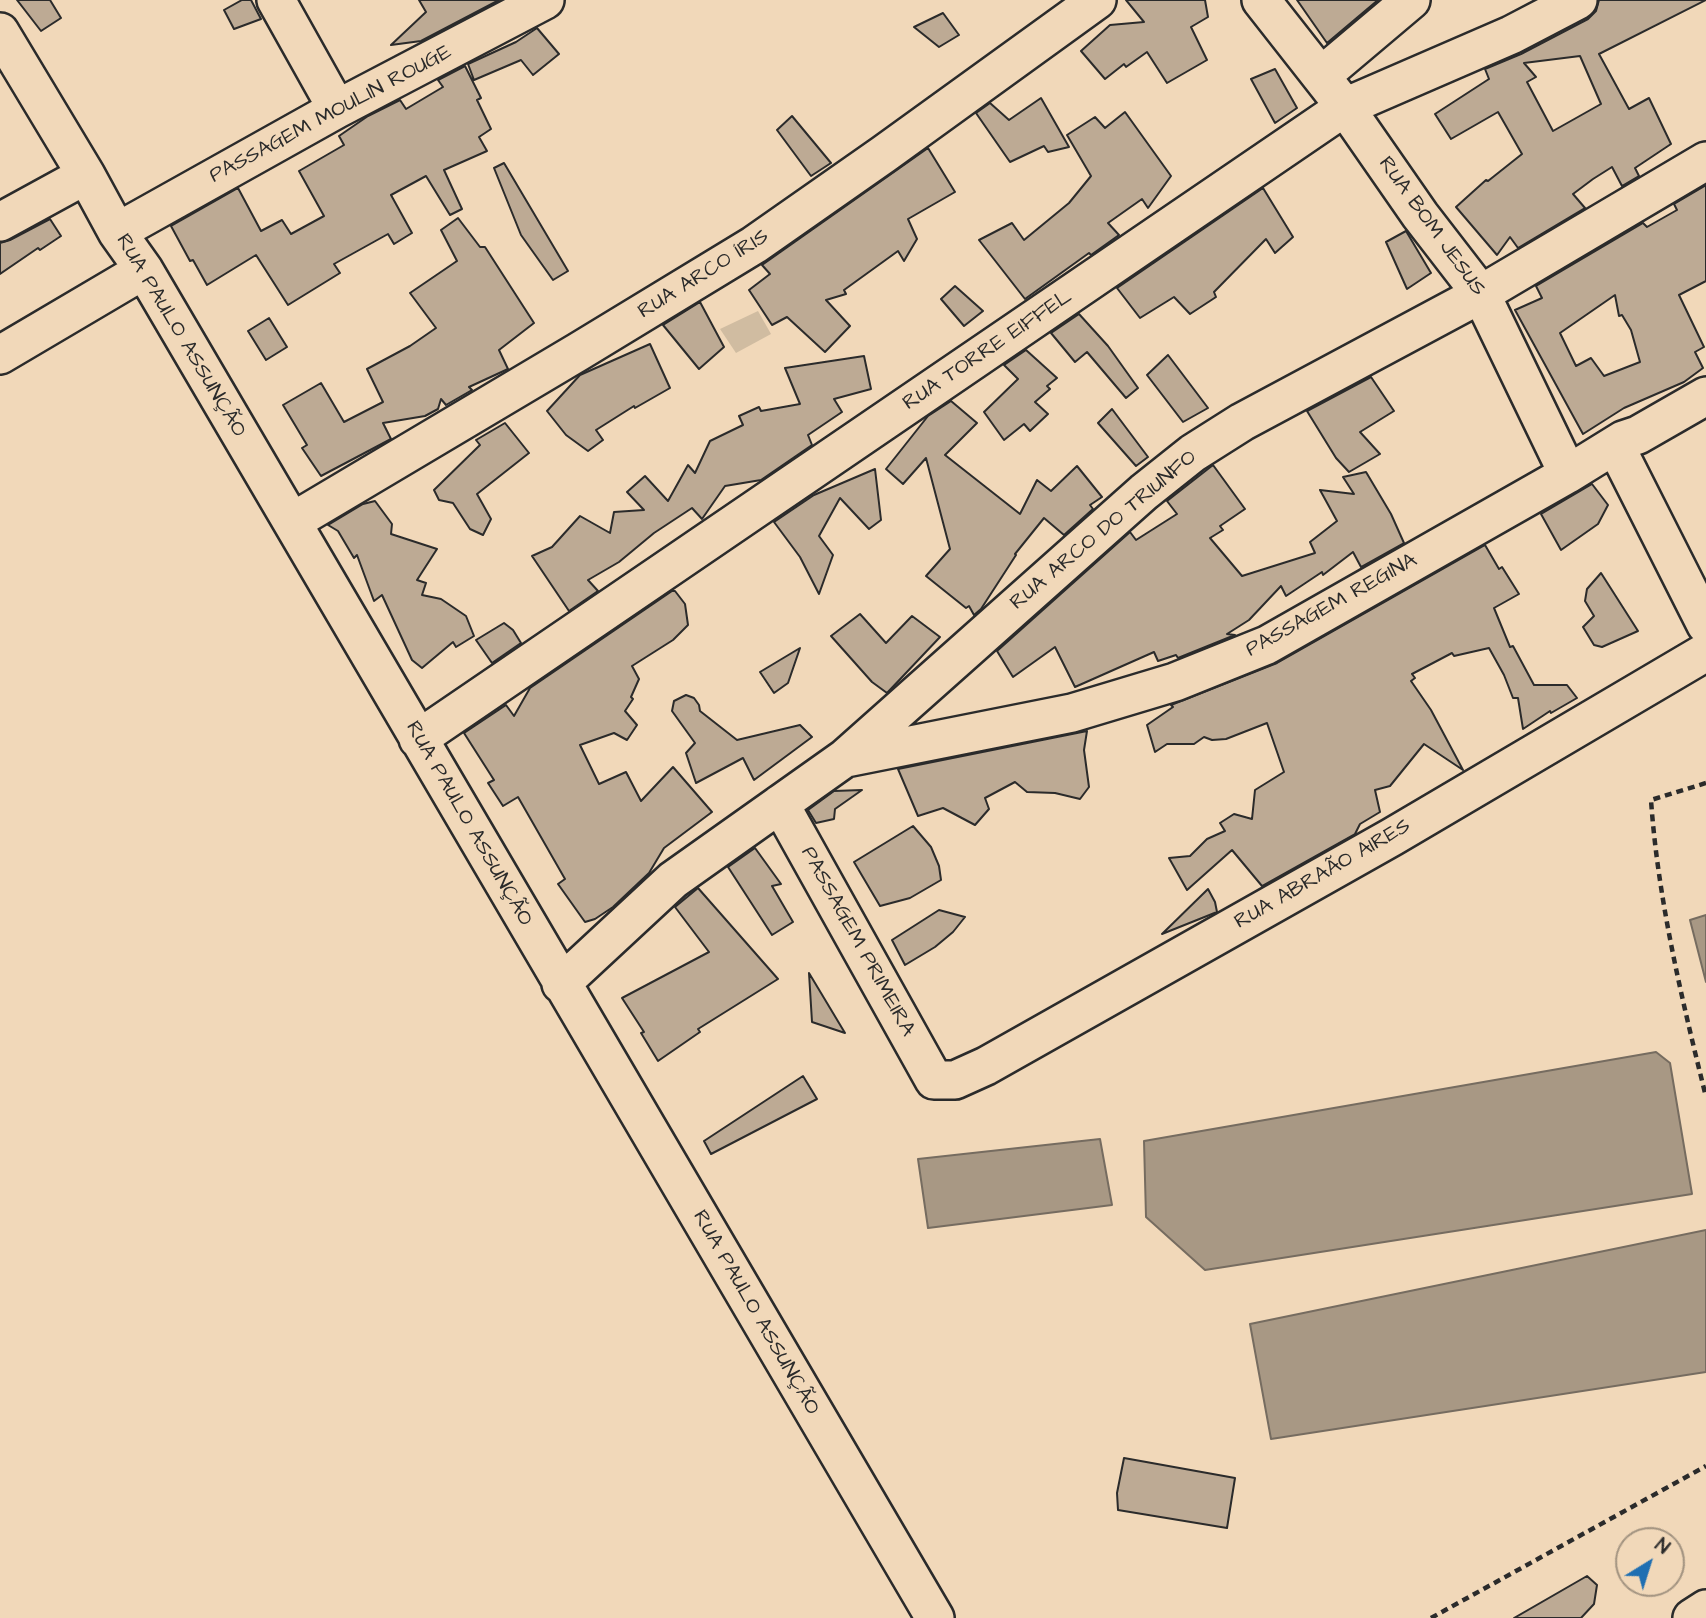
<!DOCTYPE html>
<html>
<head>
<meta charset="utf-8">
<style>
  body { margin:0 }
  #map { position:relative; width:1706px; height:1618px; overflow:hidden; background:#f1d8b9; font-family:"Architects Daughter",sans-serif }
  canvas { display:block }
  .north { position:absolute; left:1615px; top:1527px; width:70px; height:70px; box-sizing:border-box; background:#f1d8b9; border:2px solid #a29380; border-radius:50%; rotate:38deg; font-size:19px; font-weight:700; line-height:28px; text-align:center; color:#2b2b2b }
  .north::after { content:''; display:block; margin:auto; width:24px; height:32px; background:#1f6fb2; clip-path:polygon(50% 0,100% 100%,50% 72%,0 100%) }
</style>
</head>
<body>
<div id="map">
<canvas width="1706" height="1618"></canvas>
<div class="north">N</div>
</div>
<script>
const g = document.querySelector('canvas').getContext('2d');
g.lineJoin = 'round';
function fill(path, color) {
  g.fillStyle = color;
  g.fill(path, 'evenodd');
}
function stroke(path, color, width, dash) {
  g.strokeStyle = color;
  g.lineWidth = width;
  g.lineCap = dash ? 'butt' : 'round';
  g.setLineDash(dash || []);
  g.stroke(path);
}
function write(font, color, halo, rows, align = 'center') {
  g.font = font + ' "Architects Daughter",sans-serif';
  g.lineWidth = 5;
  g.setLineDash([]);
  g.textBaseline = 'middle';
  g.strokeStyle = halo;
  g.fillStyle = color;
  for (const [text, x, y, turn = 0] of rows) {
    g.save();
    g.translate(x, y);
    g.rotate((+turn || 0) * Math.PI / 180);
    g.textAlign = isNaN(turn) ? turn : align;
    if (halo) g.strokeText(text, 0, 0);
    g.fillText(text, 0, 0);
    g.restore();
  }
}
const green = new Path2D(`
  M 758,311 L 771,334 L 736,353 L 720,329 Z`);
const water = new Path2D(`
  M 1706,915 L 1706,982 L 1690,920 Z
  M 1656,1052 L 1670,1063 L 1692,1194 L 1205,1270 L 1146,1217 L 1144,1141 Z
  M 1100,1139 L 1112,1205 L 928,1228 L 918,1159 Z
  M 1706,1230 L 1706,1372 L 1271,1439 L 1250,1324 Z`);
const building = new Path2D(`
  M 17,0 L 50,0 L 61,18 L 41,31 Z
  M 242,0 L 251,0 L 261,19 L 234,29 L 224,10 Z
  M 419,0 L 499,0 L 421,41 L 391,45 L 426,12 Z
  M 1126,0 L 1205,0 L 1208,17 L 1191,27 L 1207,60 L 1167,83 L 1147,52 L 1126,67 L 1124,64 L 1105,79 L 1081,51 L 1110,25 L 1144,22 Z
  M 1297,0 L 1378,0 L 1327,43 Z
  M 1599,0 L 1706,0 L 1599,54 L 1629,109 L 1649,98 L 1671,144 L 1635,168 L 1639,176 L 1622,186 L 1612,167 L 1593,179 L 1573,194 L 1585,208 L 1518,248 L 1510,237 L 1497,255 L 1456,207 L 1486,180 L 1488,181 L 1522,154 L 1498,112 L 1451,139 L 1435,114 L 1489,79 L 1485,69 L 1521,54 L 1588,19 L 1596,11 ZM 1580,56 L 1601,104 L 1553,131 L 1527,82 L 1536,77 L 1524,63 Z
  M 943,13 L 959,35 L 939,47 L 914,27 Z
  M 537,28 L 559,54 L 533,75 L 521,60 L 474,80 L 468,64 L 516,42 Z
  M 465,66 L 481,98 L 477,100 L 491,129 L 479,137 L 487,151 L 444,170 L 462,209 L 450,215 L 426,176 L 391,195 L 412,233 L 394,244 L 388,234 L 334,264 L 340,273 L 288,305 L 256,255 L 207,285 L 193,260 L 190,261 L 171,226 L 238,188 L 261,231 L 282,220 L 291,234 L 324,216 L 299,171 L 344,145 L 339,136 L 368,116 L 400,100 L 406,109 L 443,87 L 438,80 Z
  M 1275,69 L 1297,108 L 1275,123 L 1251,79 Z
  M 1041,98 L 1069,147 L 1048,152 L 1044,146 L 1010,162 L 976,113 L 990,103 L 1009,120 Z
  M 1125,112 L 1171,176 L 1148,208 L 1142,199 L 1108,223 L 1119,235 L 1091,255 L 1089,253 L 1025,299 L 979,240 L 1012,223 L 1024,240 L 1069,203 L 1091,176 L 1067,135 L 1095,117 L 1105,128 Z
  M 792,116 L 831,163 L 811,176 L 777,130 Z
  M 928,148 L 955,192 L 908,219 L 917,239 L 904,261 L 898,251 L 844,290 L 846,294 L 826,300 L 850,326 L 825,352 L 787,317 L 772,325 L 749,290 L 770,274 L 762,265 Z
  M 504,163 L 568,271 L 553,280 L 521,235 L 494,168 Z
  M 1706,185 L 1706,281 L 1679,295 L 1704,347 L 1695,352 L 1703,368 L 1684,382 L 1624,408 L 1583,434 L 1515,310 L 1542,298 L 1536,286 L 1643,223 L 1647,227 L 1677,210 L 1674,204 ZM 1615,295 L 1619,316 L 1622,315 L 1631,330 L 1640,362 L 1604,376 L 1591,358 L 1576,366 L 1560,333 Z
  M 1263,188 L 1293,237 L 1275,253 L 1266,239 L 1214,292 L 1216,297 L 1190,314 L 1174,297 L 1140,318 L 1117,288 Z
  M 458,218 L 480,247 L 485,247 L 534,323 L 499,350 L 508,369 L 469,387 L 472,390 L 446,405 L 441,399 L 438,409 L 425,416 L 383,423 L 391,439 L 321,476 L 302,448 L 307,445 L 283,405 L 321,383 L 344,422 L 383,402 L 367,369 L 410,346 L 436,328 L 410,293 L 457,261 L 441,230 Z
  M 50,219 L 61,236 L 40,250 L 38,248 L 0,274 L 0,243 L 10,240 Z
  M 1406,231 L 1431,273 L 1407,289 L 1386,242 Z
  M 955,286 L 983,311 L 964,326 L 941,299 Z
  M 700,302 L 724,347 L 699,369 L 663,325 Z
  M 1079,314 L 1108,346 L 1138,388 L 1126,398 L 1087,352 L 1075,362 L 1051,333 Z
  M 269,318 L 287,347 L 266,360 L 248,331 Z
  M 650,344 L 670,388 L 635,408 L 634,406 L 596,430 L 603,440 L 588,451 L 566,435 L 547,411 L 580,375 Z
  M 1026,350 L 1057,378 L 1047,386 L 1050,389 L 1035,402 L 1048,414 L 1030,431 L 1024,424 L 1004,440 L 984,412 L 1018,379 L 1004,365 Z
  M 1168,355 L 1208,408 L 1183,422 L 1147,375 Z
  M 864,356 L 871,389 L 834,399 L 842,412 L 808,435 L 812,445 L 761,480 L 725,486 L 702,519 L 692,508 L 654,533 L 619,562 L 588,580 L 598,591 L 569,611 L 532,556 L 552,547 L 580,516 L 610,533 L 614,512 L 644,510 L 627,492 L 645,476 L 668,501 L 688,465 L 695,473 L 710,441 L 743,425 L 739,416 L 759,407 L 761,411 L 800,404 L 785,368 Z
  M 1371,377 L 1394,411 L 1360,432 L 1380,454 L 1349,472 L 1336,458 L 1307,411 Z
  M 951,401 L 977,423 L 945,455 L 1020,514 L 1037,480 L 1051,491 L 1077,466 L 1102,497 L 1090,505 L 1093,509 L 1064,535 L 1044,518 L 1015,554 L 1016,555 L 981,609 L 974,615 L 969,606 L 966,608 L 926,576 L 950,549 L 926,458 L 903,484 L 886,469 L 928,416 Z
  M 1112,409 L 1148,457 L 1136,466 L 1098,423 Z
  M 505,423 L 529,453 L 477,494 L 491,519 L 483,535 L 470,529 L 453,503 L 439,500 L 434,490 L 480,445 L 476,440 Z
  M 1213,465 L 1245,509 L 1220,526 L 1223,530 L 1210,538 L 1242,576 L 1315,553 L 1310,542 L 1337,521 L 1320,490 L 1354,494 L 1343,477 L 1366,472 L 1391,514 L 1404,543 L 1361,567 L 1353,552 L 1323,575 L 1322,572 L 1286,596 L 1281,586 L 1249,620 L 1227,634 L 1235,635 L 1178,658 L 1176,655 L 1158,661 L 1154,652 L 1075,687 L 1055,647 L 1013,677 L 997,651 L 1130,532 L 1136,540 L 1177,514 L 1167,501 Z
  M 875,469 L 881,520 L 869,529 L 840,498 L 819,536 L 833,555 L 819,594 L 800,557 L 774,522 L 814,495 Z
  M 1592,484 L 1608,505 L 1598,524 L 1561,550 L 1541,514 Z
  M 375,501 L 392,524 L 391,534 L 437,549 L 417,580 L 426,583 L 422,595 L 441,599 L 466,616 L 474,636 L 456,647 L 453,642 L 422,668 L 412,660 L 382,595 L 374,601 L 357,555 L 354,558 L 338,531 L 328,525 L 363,504 Z
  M 1485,545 L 1499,569 L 1502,567 L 1519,594 L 1494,608 L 1510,647 L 1513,646 L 1534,685 L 1567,685 L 1577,698 L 1551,713 L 1550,711 L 1523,729 L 1518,698 L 1513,698 L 1504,675 L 1489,648 L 1454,656 L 1452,653 L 1412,674 L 1415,678 L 1411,681 L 1431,710 L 1463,770 L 1424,744 L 1390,786 L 1375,790 L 1380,812 L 1360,824 L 1355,834 L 1262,886 L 1232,850 L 1187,890 L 1169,858 L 1190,856 L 1207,839 L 1225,831 L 1220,823 L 1234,814 L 1252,819 L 1255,790 L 1284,772 L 1267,723 L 1226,739 L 1212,740 L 1204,737 L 1194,744 L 1167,744 L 1155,752 L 1147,725 L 1173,707 L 1171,705 L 1277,663 Z
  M 1601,573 L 1638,631 L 1602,647 L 1594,645 L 1583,627 L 1594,616 L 1585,601 L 1587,589 Z
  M 672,591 L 675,591 L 685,604 L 688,625 L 673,640 L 632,666 L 639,679 L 631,697 L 633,699 L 625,711 L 637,725 L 627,740 L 614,733 L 580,745 L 599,784 L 626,772 L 641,801 L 673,767 L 712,812 L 664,848 L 649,873 L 613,907 L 595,919 L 585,922 L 558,884 L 565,879 L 518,797 L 503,806 L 488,783 L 494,780 L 464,733 L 506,705 L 514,716 L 530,688 Z
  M 860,614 L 886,643 L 912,616 L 940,637 L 887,693 L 872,682 L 831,636 Z
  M 504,623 L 513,630 L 521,643 L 492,663 L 476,640 Z
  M 800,648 L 788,683 L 774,693 L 760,672 Z
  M 686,695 L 694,698 L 699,705 L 700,711 L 737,740 L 800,725 L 812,737 L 754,780 L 743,758 L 696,783 L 686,753 L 695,743 L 672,711 L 674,701 Z
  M 1087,731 L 1084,750 L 1089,787 L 1080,799 L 1055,793 L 1027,792 L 1015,782 L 985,798 L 989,809 L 975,825 L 943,808 L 918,816 L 898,769 Z
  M 862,790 L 835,809 L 834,819 L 816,823 L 808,810 L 834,791 Z
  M 913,826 L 931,847 L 939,866 L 941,880 L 910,898 L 880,906 L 854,862 Z
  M 755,848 L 781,884 L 772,886 L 793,922 L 772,935 L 728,867 Z
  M 698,888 L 778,979 L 698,1029 L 700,1032 L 658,1061 L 641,1033 L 644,1032 L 622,998 L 709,952 L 675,907 Z
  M 1208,889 L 1215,902 L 1217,912 L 1162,934 Z
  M 939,910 L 965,917 L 953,932 L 935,947 L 905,965 L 892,940 Z
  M 809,973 L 845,1033 L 812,1022 Z
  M 803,1076 L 817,1099 L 711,1154 L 704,1141 Z
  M 1124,1458 L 1235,1478 L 1227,1528 L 1118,1510 L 1117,1493 Z
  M 1587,1576 L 1597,1585 L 1594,1604 L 1581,1618 L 1514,1618 Z`);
const path = new Path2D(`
  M 1706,783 L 1651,800 C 1658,900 1682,1000 1706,1097
  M 1431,1618 L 1706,1466`);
const minor = new Path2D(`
  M 276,0 L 337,109
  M 1261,0 L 1345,107 L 1420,215 L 1481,294 L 1568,474
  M 0,32 L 86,175 L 117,232 L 144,270 L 935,1618
  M 1321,76 L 1411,0
  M 0,222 L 86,175
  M 117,232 L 337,109 L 545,0
  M 0,355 L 144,270
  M 1615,445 L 1706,625
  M 292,522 L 578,352 L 754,245 L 884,154 L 1097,0
  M 418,739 L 1345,107 L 1511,35 L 1578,0
  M 846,758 L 1072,713 L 1175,682 L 1267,645 L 1568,474 L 1623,440 L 1638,435 L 1706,396
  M 780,804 L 934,1080 L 955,1080 L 986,1066 L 1392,837 L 1706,652
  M 561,984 L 673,880 L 845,758 L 1144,492 L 1193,453 L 1242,422 L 1481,294 L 1706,161
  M 1692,1618 L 1706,1609`);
const streetNames = [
  ["PASSAGEM MOULIN ROUGE",331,115,-28],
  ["RUA BOM JESUS",1431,227,54],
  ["RUA ARCO ÍRIS",704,275,-32],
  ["RUA PAULO ASSUNÇÃO",180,336,59],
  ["RUA TORRE EIFFEL",988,351,-34],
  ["RUA ARCO DO TRIUNFO",1104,531,-40],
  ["PASSAGEM REGINA",1332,606,-29],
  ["RUA PAULO ASSUNÇÃO",468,824,60],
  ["RUA ABRAÃO AIRES",1323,875,-30],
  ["PASSAGEM PRIMEIRA",857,942,61],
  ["RUA PAULO ASSUNÇÃO",755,1313,60]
];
fill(green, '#d0bca1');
fill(water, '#a89884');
stroke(water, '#766c60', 2);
fill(building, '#bdaa94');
stroke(building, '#2b2b2b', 2);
stroke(minor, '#2b2b2b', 42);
stroke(path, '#2b2b2b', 4.5, [7, 5]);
stroke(minor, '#f1d8b9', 37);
write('21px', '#2b2b2b', '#f1d8b9', streetNames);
</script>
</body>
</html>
